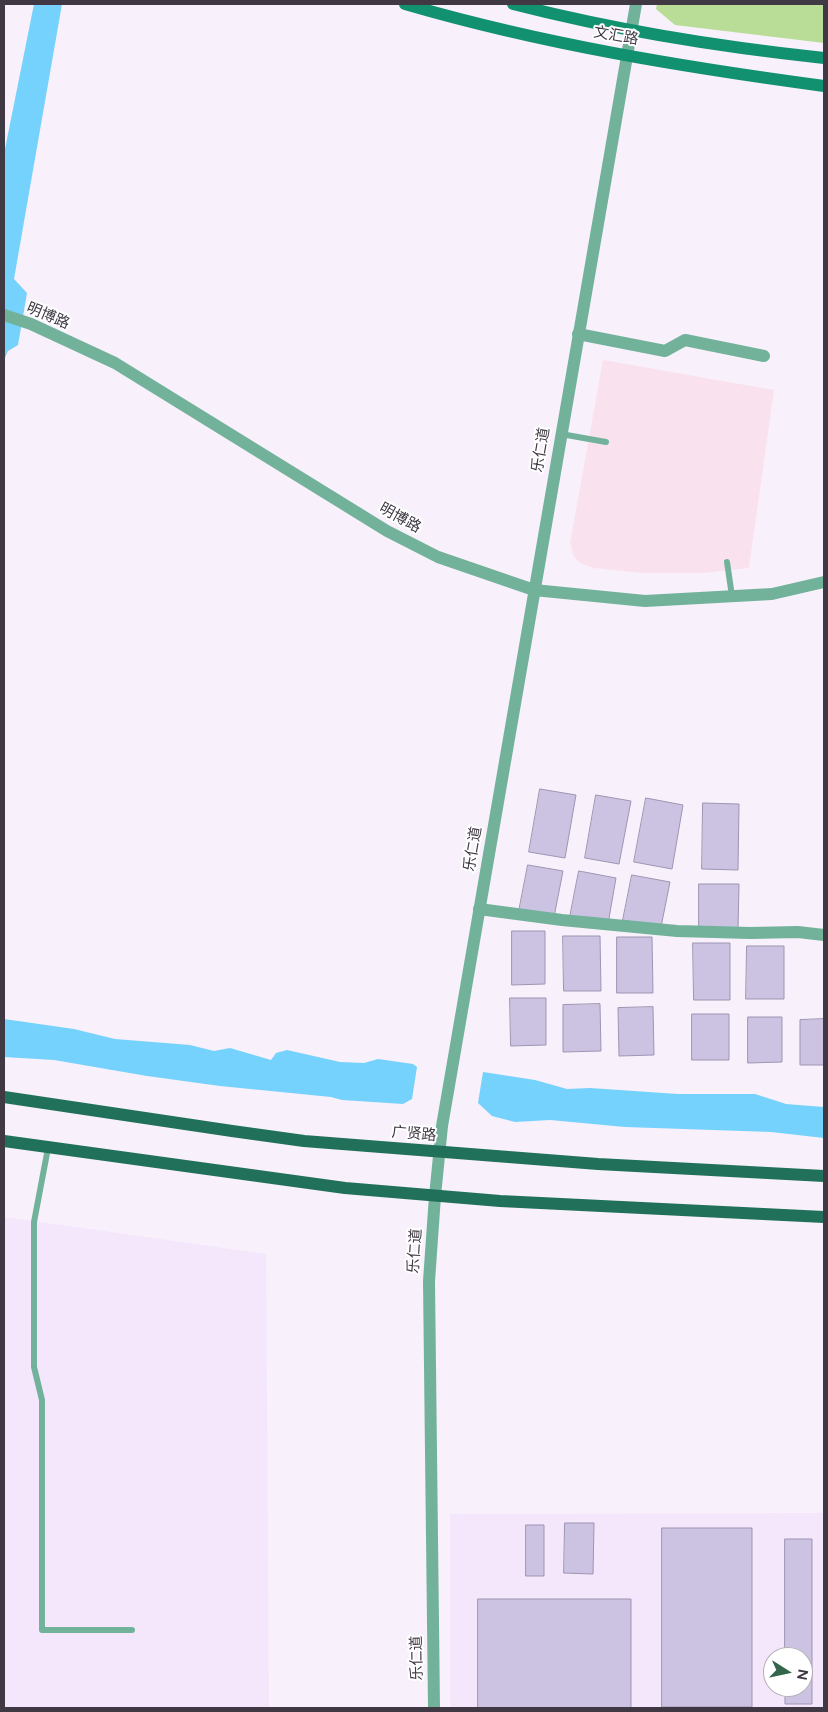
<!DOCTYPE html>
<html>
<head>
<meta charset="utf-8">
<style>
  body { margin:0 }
  #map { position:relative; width:828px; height:1712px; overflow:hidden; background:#f8f0fb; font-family:Figtree,sans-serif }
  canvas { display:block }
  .frame { position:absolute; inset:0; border:5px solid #403944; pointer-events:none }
  .north { position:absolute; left:763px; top:1647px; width:50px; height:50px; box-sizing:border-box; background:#fff; border:1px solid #b3b0b4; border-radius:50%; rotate:100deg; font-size:14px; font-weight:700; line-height:20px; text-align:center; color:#403944 }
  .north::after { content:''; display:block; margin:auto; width:18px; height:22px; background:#32664b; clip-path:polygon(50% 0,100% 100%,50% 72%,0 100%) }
</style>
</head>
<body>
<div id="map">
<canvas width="828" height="1712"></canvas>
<div class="frame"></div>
<div class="north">N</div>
</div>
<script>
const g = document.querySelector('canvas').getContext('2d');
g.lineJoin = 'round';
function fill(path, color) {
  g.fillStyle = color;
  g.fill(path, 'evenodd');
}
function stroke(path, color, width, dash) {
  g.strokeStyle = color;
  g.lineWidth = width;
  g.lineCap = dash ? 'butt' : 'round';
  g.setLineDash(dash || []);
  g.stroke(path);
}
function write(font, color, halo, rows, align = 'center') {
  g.font = font + ' Figtree,"Noto Sans SC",sans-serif';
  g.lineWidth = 4;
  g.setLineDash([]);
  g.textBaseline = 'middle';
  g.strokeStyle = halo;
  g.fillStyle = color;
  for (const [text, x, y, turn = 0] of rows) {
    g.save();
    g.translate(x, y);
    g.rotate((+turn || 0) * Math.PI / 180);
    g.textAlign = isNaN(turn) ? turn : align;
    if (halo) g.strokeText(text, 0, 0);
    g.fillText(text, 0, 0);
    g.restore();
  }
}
const built = new Path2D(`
  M 4,1217 L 266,1254 L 269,1708 L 4,1708 Z
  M 824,1513 L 824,1708 L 452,1708 L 450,1703 L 450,1514 ZM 773,1657 L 803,1657 L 803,1687 L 773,1687 Z`);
const education = new Path2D(`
  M 603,360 L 774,390 L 749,568 L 703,573 L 642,573 L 594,568 L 582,564 L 574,557 L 570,543 Z`);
const green = new Path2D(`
  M 657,4 L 824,4 L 824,43 L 675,25 L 656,9 Z`);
const water = new Path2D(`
  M 34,4 L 62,4 L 14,279 L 27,293 L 18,345 L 8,351 L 4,360 L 4,154 Z
  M 4,1019 L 74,1029 L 115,1039 L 190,1045 L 214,1051 L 230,1048 L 271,1060 L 276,1053 L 287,1050 L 340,1062 L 364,1063 L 378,1059 L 413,1064 L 417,1067 L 412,1099 L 403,1104 L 342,1100 L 331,1097 L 220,1086 L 147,1076 L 54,1060 L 4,1057 Z
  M 483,1072 L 535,1080 L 567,1089 L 590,1088 L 678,1094 L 755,1094 L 786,1104 L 824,1107 L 824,1138 L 771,1132 L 625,1127 L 550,1120 L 515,1122 L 492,1116 L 478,1103 Z`);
const building = new Path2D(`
  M 540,789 L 576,795 L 565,858 L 529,852 Z
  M 596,795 L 631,801 L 619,864 L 585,858 Z
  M 646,798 L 683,805 L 672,869 L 634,862 Z
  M 703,803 L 739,804 L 738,870 L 702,869 Z
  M 528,865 L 563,871 L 554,917 L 519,911 Z
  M 579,871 L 616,878 L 608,924 L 570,917 Z
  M 632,875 L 670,882 L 661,927 L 623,920 Z
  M 699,884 L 739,884 L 738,929 L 699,929 Z
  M 512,931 L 545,931 L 545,984 L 512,985 Z
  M 563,936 L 600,936 L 601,991 L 564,991 Z
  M 617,937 L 652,937 L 653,993 L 617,993 Z
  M 693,943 L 730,943 L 730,1000 L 694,1000 Z
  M 747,946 L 784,946 L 784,999 L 746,999 Z
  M 510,998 L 546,998 L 546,1045 L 511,1046 Z
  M 600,1004 L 601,1051 L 563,1052 L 563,1005 Z
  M 653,1007 L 654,1055 L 619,1056 L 618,1008 Z
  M 692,1014 L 729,1014 L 729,1060 L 692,1060 Z
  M 748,1017 L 782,1017 L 782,1062 L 748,1063 Z
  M 824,1019 L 824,1065 L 800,1065 L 800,1020 Z
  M 565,1523 L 594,1523 L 593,1574 L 564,1573 Z
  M 526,1525 L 544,1525 L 544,1576 L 526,1576 Z
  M 662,1528 L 752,1528 L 752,1707 L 662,1707 Z
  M 785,1539 L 812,1539 L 812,1704 L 785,1704 L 785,1687 L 803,1687 L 803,1657 L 785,1657 Z
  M 478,1599 L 631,1599 L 631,1708 L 478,1708 Z`);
const service = new Path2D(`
  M 561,434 L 606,442
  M 727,562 L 732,596
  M 48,1148 L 34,1222 L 34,1367 L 42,1400 L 42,1630 L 132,1630`);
const minor = new Path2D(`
  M 578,334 L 665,351 L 685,340 L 764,356
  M 479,909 L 562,920 L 677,931 L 750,933 L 798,932 L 824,935`);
const tertiary = new Path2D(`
  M 4,315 L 31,324 L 115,363 L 387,531 L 438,557 L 534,590 L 645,601 L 772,594 L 824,582
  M 434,1708 L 429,1281 L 435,1196 L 442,1126 L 636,4`);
const secondary = new Path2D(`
  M 405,4 C 542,44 683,67 824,86
  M 513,4 C 614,30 720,47 824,58`);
const primary = new Path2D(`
  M 4,1097 L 232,1131 L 304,1141 L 598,1164 L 824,1176
  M 4,1141 L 345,1188 L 500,1201 L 824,1217`);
const streetNames = [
  ["文汇路",616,36,10],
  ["明博路",48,316,23],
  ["乐仁道",541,450,-80],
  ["明博路",400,518,29],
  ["乐仁道",473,849,-80],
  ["广贤路",414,1134,5],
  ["乐仁道",415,1251,-86],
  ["乐仁道",417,1658,-91]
];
fill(built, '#f4e6fb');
fill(education, '#f9e2ee');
fill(green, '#b9dd96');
fill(water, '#75d2fc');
fill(building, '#cbc3e1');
stroke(building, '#9d95b2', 1);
stroke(service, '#72b29b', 6);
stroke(minor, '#72b29b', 12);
stroke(tertiary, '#72b29b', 12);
stroke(secondary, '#129171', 12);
stroke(primary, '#217059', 12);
write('15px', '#403944', '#fff', streetNames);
</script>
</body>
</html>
